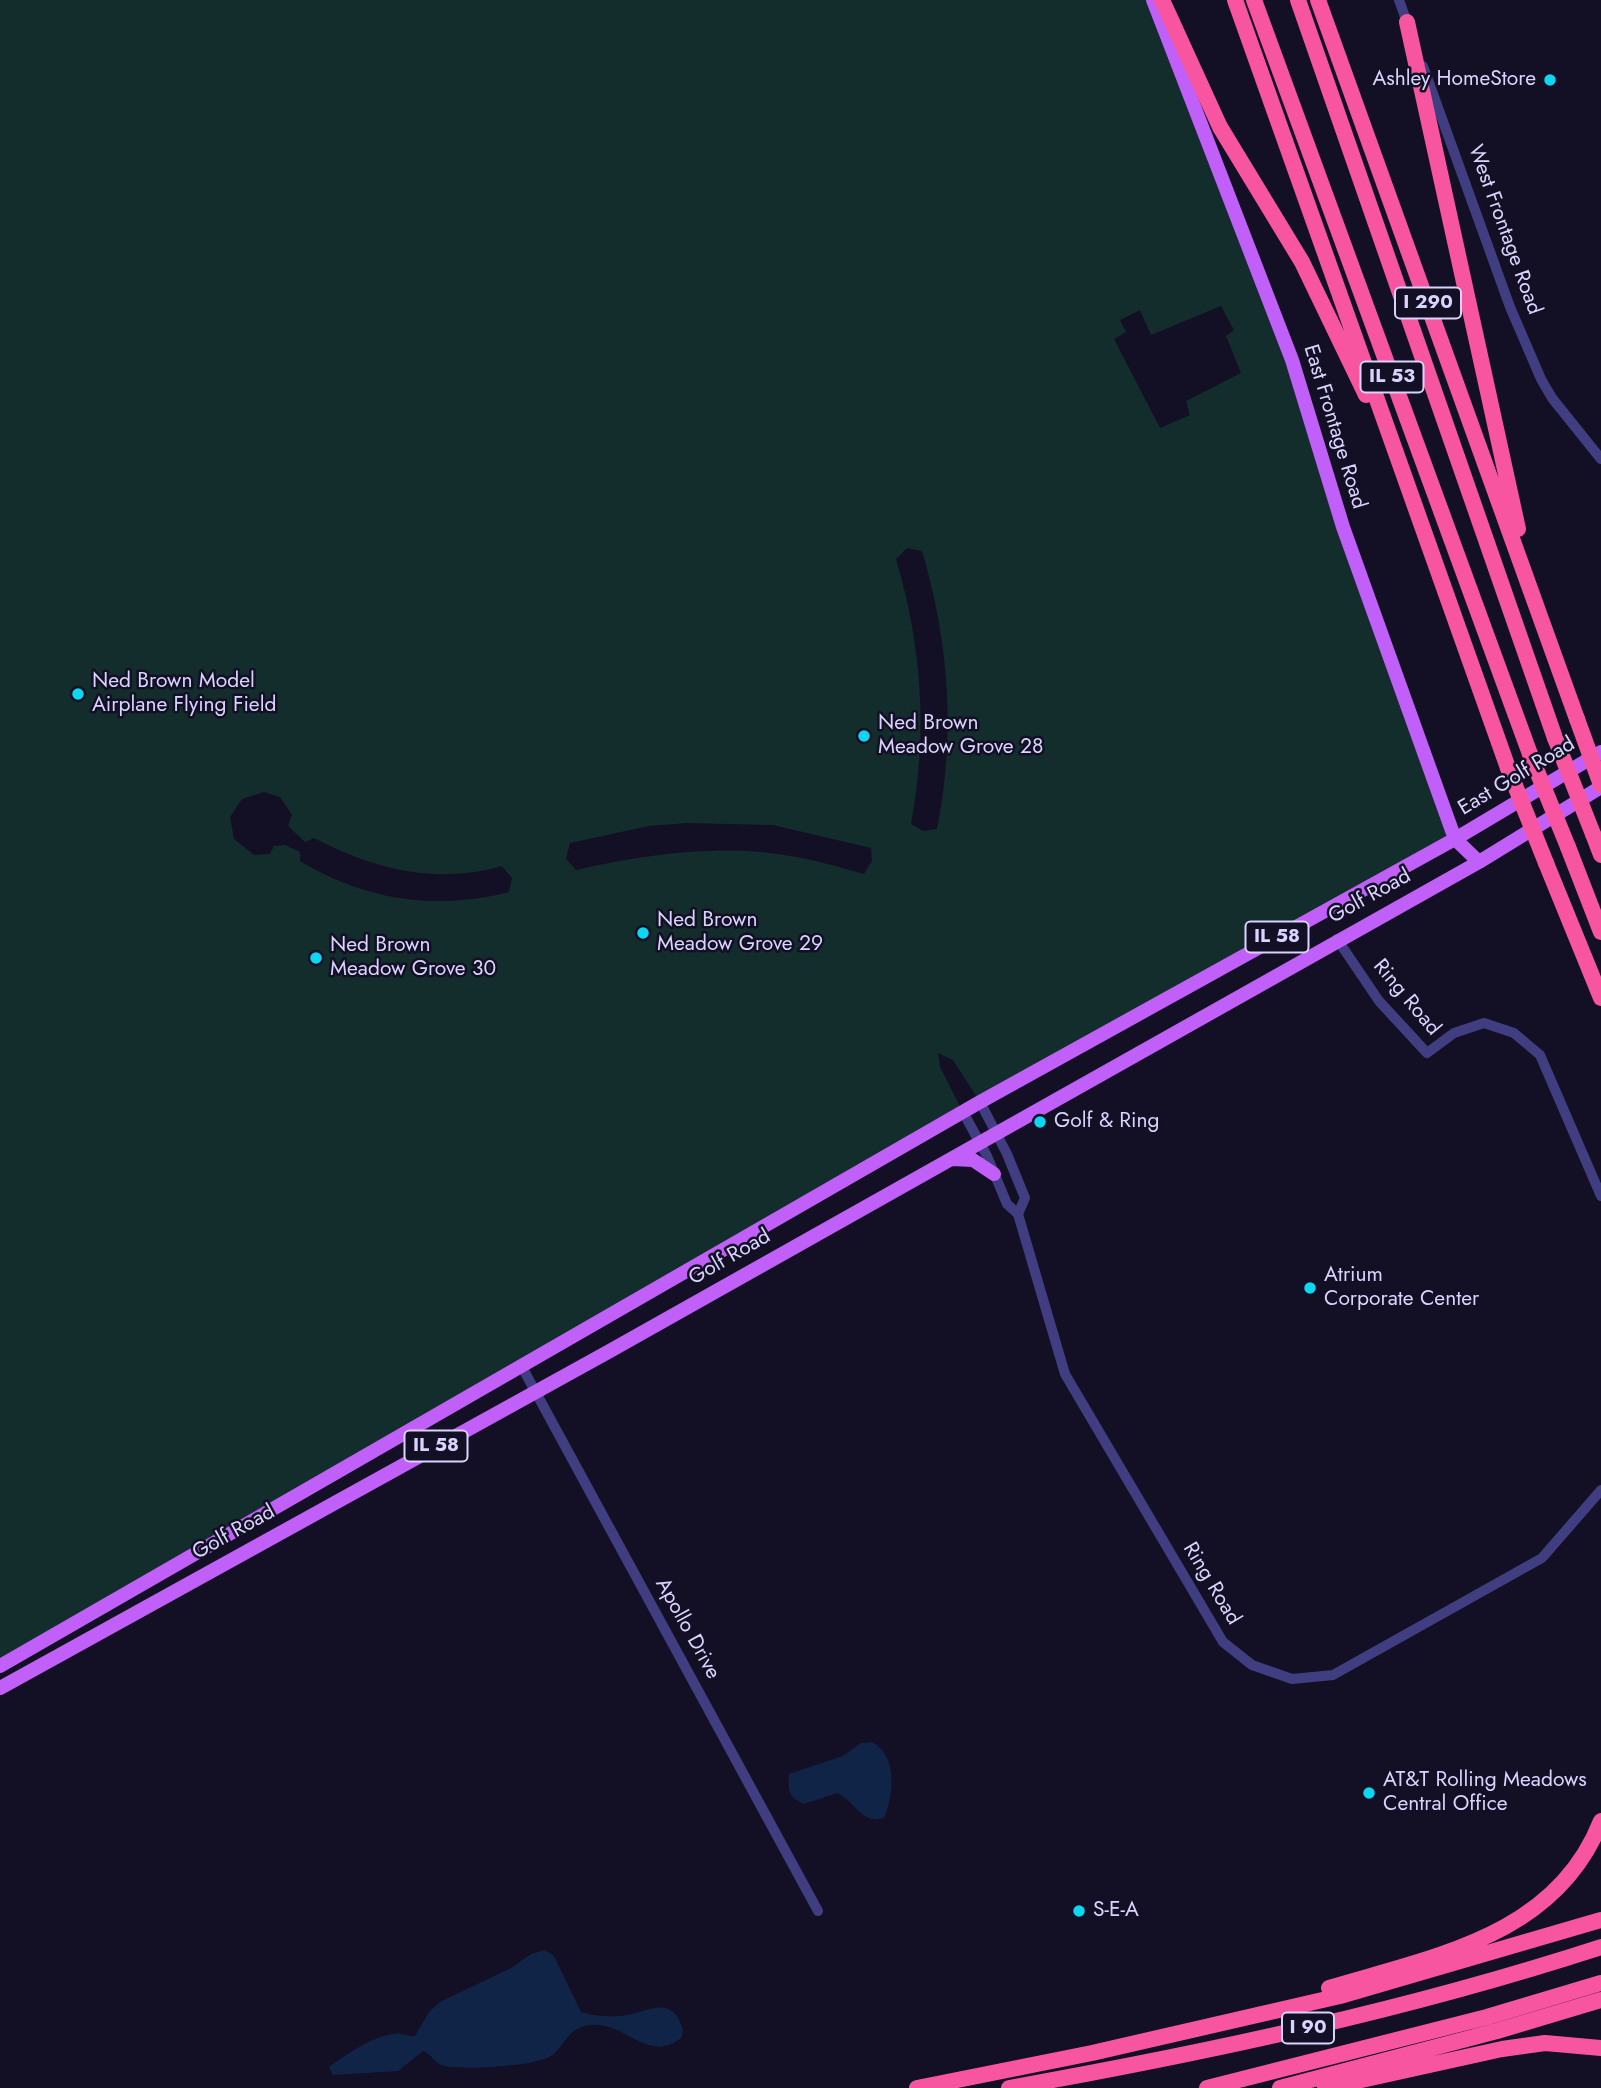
<!DOCTYPE html>
<html>
<head>
<meta charset="utf-8">
<style>
  body { margin:0 }
  canvas { display:block; background:#130f24 }
</style>
</head>
<body>
<canvas width="1601" height="2088"></canvas>
<script>
const g = document.querySelector('canvas').getContext('2d');
g.lineJoin = 'round';
function fill(path, color) {
  g.fillStyle = color;
  g.fill(path, 'evenodd');
}
function stroke(path, color, width, dash) {
  g.strokeStyle = color;
  g.lineWidth = width;
  g.lineCap = dash ? 'butt' : 'round';
  g.setLineDash(dash || []);
  g.stroke(path);
}
function write(font, color, halo, rows, align = 'center') {
  g.font = font + ' Jost,sans-serif';
  g.lineWidth = 5;
  g.setLineDash([]);
  g.textBaseline = 'middle';
  g.strokeStyle = halo;
  g.fillStyle = color;
  for (const [text, x, y, turn = 0] of rows) {
    g.save();
    g.translate(x, y);
    g.rotate((+turn || 0) * Math.PI / 180);
    g.textAlign = isNaN(turn) ? turn : align;
    if (halo) g.strokeText(text, 0, 0);
    g.fillText(text, 0, 0);
    g.restore();
  }
}
const green = new Path2D(`
  M 0,0 L 1152,0 L 1245,232 L 1455,839 L 980,1102 L 953,1060 L 938,1053 L 940,1067 L 963,1112 L 0,1666 ZM 1221,306 L 1234,330 L 1226,336 L 1241,373 L 1186,401 L 1190,415 L 1160,428 L 1114,339 L 1126,332 L 1120,320 L 1110,325 L 1140,310 L 1151,335 ZM 907,548 L 922,551 C 949,642 956,735 937,829 L 923,831 L 911,824 C 928,733 922,647 896,559 ZM 264,792 L 280,797 L 292,815 L 288,826 L 305,842 L 314,838 C 374,869 435,885 502,866 L 512,878 L 509,892 C 436,911 364,900 300,861 L 300,852 L 285,845 L 274,846 L 270,854 L 254,855 L 234,839 L 230,817 L 242,799 ZM 687,823 L 773,825 L 871,848 L 872,861 L 864,874 C 842,868 819,861 796,857 C 724,843 647,854 576,870 L 566,859 L 570,843 L 649,826 Z`);
const water = new Path2D(`
  M 872,1742 C 898,1756 894,1794 884,1818 C 860,1825 855,1800 837,1793 L 804,1804 C 788,1797 788,1790 789,1774 L 843,1756 L 861,1743 Z
  M 545,1950 L 554,1956 L 581,2012 C 593,2016 614,2018 626,2015 C 646,2012 669,1996 680,2022 C 683,2029 684,2031 681,2038 C 648,2064 625,2022 592,2025 C 571,2026 567,2040 555,2053 C 542,2067 463,2070 444,2066 C 434,2063 432,2054 423,2051 L 398,2071 L 333,2075 L 329,2067 C 347,2054 371,2037 394,2034 C 402,2032 407,2037 415,2036 L 429,2012 L 440,2002 L 513,1967 L 531,1954 Z`);
const minor = new Path2D(`
  M 1399,0 L 1409,28
  M 1423,66 L 1510,307 L 1541,379 L 1552,398 L 1601,459
  M 1337,939 L 1379,1001 L 1427,1053 L 1454,1033 L 1484,1023 L 1514,1033 L 1540,1055 L 1601,1196
  M 980,1102 L 1007,1154 L 1025,1198 L 1018,1214
  M 963,1112 L 987,1156 L 1007,1204 L 1018,1214 L 1065,1374 L 1223,1642 L 1252,1665 L 1292,1679 L 1333,1675 L 1542,1558 L 1601,1490
  M 522,1367 L 818,1911`);
const major = new Path2D(`
  M 1153,0 L 1292,360 L 1343,527 L 1455,839 L 1479,862
  M 952,1159 L 973,1160 L 994,1174
  M 0,1666 L 980,1102 L 1455,839 L 1601,752
  M 0,1688 L 608,1352 L 1479,862 L 1601,787`);
const highway = new Path2D(`
  M 1162,0 L 1220,127 L 1302,262 L 1366,395
  M 1235,0 L 1508,768
  M 1254,0 L 1530,754
  M 1298,0 L 1555,738
  M 1318,0 L 1577,719
  M 1407,22 L 1518,529
  M 1593,834 L 1601,855
  M 1568,847 L 1601,932
  M 1546,863 L 1601,998
  M 1329,1988 C 1435,1956 1556,1936 1601,1821
  M 917,2088 L 1092,2053 L 1340,1996 L 1601,1920
  M 1009,2088 C 1210,2052 1407,2010 1601,1947
  M 1207,2088 L 1487,2017 L 1601,1983
  M 1280,2088 L 1497,2031 L 1601,2000
  M 1325,2088 L 1502,2049 L 1545,2043 L 1601,2048`);
const highwayBridge = new Path2D(`
  M 1577,719 L 1601,785
  M 1555,738 L 1593,834
  M 1530,754 L 1568,847
  M 1508,768 L 1546,863`);
const markers = [
  [1550,80,7,"#0bd7f2"],
  [78,694,7,"#0bd7f2"],
  [864,736,7,"#0bd7f2"],
  [643,933,7,"#0bd7f2"],
  [316,958,7,"#0bd7f2"],
  [1040,1122,7,"#0bd7f2"],
  [1310,1288,7,"#0bd7f2"],
  [1369,1793,7,"#0bd7f2"],
  [1079,1911,7,"#0bd7f2"]
];
const shields = [
  [1428,303,66],
  [1392,377,63],
  [1277,937,63],
  [436,1446,63],
  [1308,2028,52]
];
const shieldNames = [
  ["I 290",1428,303],
  ["IL 53",1392,377],
  ["IL 58",1277,937],
  ["IL 58",436,1446],
  ["I 90",1308,2028]
];
const poiNames = [
  ["Ashley HomeStore",1536,80,"right"],
  ["Ned Brown Model",92,682],
  ["Airplane Flying Field",92,706],
  ["Ned Brown",878,724],
  ["Meadow Grove 28",878,748],
  ["Ned Brown",657,921],
  ["Meadow Grove 29",657,945],
  ["Ned Brown",330,946],
  ["Meadow Grove 30",330,970],
  ["Golf & Ring",1054,1122],
  ["Atrium",1324,1276],
  ["Corporate Center",1324,1300],
  ["AT&T Rolling Meadows",1383,1781],
  ["Central Office",1383,1805],
  ["S-E-A",1093,1911]
];
const streetNames = [
  ["West Frontage Road",1504,230,70],
  ["East Frontage Road",1334,427,73],
  ["East Golf Road",1517,777,-31],
  ["Golf Road",1370,897,-29],
  ["Ring Road",1406,998,50],
  ["Golf Road",730,1258,-30],
  ["Golf Road",234,1533,-29],
  ["Ring Road",1211,1584,59],
  ["Apollo Drive",687,1629,61]
];
fill(green, '#132d2d');
fill(water, '#102447');
stroke(minor, '#403d80', 10);
stroke(major, '#c160f8', 14);
stroke(highway, '#f755a0', 16);
stroke(highwayBridge, '#f755a0', 16);
for (const [x, y, r, color] of markers) {
  const dot = new Path2D();
  dot.arc(x, y, r, 0, 2 * Math.PI);
  g.fillStyle = color;
  g.fill(dot);
  stroke(dot, '#130f24', 2.5);
}
for (const [x, y, w] of shields) {
  const box = new Path2D();
  box.roundRect(x - w / 2, y - 15.5, w, 31, 5);
  g.fillStyle = '#130f24';
  g.fill(box);
  stroke(box, '#d9d4fd', 2);
}
write('bold 19px', '#d9d4fd', null, shieldNames);
write('21px', '#d9d4fd', '#130f24', poiNames, 'left');
write('21px', '#d9d4fd', '#130f24', streetNames);
</script>
</body>
</html>
